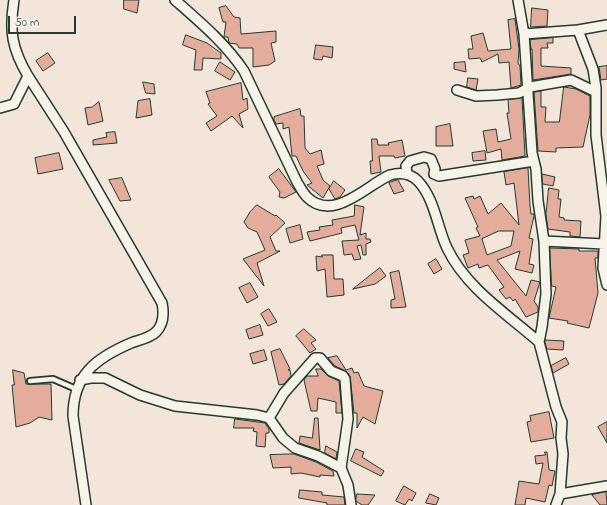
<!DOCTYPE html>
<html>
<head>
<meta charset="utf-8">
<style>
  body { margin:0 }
  #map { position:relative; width:607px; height:505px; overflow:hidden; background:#f3e5d9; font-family:"Indie Flower",sans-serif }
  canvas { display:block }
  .scale { position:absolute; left:8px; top:16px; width:68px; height:18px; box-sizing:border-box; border:2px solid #1f3d34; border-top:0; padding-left:5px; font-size:12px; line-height:14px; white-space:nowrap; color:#1f3d34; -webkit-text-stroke:3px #f7f3e8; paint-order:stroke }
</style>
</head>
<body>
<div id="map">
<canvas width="607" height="505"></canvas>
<div class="scale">50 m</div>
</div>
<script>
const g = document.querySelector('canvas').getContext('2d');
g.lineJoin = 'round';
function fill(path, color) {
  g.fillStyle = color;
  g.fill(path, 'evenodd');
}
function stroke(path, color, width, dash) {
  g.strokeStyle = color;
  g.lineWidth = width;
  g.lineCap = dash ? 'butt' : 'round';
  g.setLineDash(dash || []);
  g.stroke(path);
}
const building = new Path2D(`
  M 124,0 L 139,0 L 137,13 L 124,9 Z
  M 226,6 L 234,17 L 240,18 L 241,34 L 276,31 L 276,42 L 271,43 L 275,61 L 269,65 L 253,67 L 253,48 L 239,48 L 237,44 L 229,43 L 228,37 L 224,37 L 226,22 L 223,22 L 219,8 Z
  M 532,8 L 548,10 L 547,26 L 531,27 Z
  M 515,19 L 519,49 L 518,63 L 520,66 L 521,85 L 511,88 L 509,62 L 499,63 L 498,54 L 482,62 L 480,58 L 469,59 L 468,49 L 473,49 L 471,36 L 483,33 L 488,51 L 511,49 L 508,20 Z
  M 186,35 L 207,43 L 221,53 L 221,59 L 203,58 L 202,70 L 194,70 L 196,50 L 183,45 Z
  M 553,38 L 553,43 L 547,43 L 548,48 L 541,48 L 541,66 L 571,68 L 571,74 L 533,80 L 532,49 L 531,49 L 530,40 Z
  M 316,45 L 333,47 L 332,58 L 323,56 L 322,60 L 314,59 Z
  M 48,53 L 55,63 L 43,71 L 36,61 Z
  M 220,62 L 235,72 L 230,80 L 215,71 Z
  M 465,62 L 466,72 L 454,69 L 454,63 Z
  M 607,66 L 607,79 L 601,80 L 599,67 Z
  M 468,78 L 478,79 L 476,90 L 467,87 Z
  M 143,82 L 154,84 L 155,94 L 146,93 Z
  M 241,83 L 243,100 L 247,98 L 248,109 L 239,114 L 243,128 L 232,116 L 211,131 L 206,123 L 217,116 L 208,104 L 210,103 L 206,92 Z
  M 564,87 L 576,89 L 590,96 L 590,115 L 583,147 L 556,148 L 556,152 L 538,151 L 534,92 L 541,91 L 541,107 L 546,107 L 545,122 L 559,122 Z
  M 522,98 L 525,156 L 502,160 L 501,149 L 487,153 L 483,131 L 496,129 L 498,142 L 511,139 L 507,113 L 509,113 L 508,100 Z
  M 150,99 L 152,115 L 136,118 L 138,101 Z
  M 99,102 L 103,121 L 88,125 L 85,108 L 92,107 Z
  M 300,109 L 301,116 L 304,116 L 305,148 L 310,154 L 321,150 L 324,164 L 317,166 L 323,180 L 330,186 L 323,198 L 307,185 L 312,183 L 303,171 L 296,156 L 292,156 L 289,127 L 283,129 L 283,123 L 276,124 L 274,120 L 274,117 Z
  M 450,124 L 453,146 L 436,146 L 436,127 Z
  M 115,132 L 117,143 L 93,145 L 93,140 L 107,137 L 106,133 Z
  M 372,139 L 377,139 L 378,145 L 389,145 L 388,143 L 402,140 L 405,156 L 395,158 L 394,156 L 379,156 L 381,172 L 371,174 L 370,161 L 372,161 Z
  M 485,151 L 486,160 L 473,161 L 472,153 Z
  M 59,153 L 63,169 L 38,174 L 35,158 Z
  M 528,168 L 530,206 L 531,214 L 534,214 L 534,216 L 529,238 L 533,239 L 529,264 L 534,265 L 532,273 L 515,269 L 520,251 L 497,260 L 526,296 L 531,280 L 540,282 L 534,301 L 538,307 L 538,312 L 526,317 L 515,299 L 513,301 L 510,297 L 506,299 L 499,290 L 504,287 L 488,265 L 479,268 L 478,264 L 468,268 L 463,255 L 469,253 L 465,240 L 480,236 L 476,228 L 478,227 L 465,198 L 473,196 L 474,199 L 480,196 L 488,214 L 501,203 L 519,225 L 514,183 L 506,185 L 504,172 ZM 499,231 L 514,231 L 511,246 L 487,255 L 482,239 Z
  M 279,169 L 296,192 L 284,198 L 279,197 L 280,192 L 269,177 Z
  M 542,174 L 555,177 L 553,186 L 543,184 Z
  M 122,178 L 131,200 L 120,201 L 109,180 Z
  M 398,180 L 404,191 L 394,194 L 389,183 Z
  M 334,181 L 345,190 L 340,197 L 335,199 L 329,189 Z
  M 549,188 L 559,190 L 558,199 L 561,199 L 559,217 L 564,218 L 564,220 L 581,221 L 580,237 L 570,236 L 570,232 L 548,229 L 546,215 Z
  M 257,205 L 275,216 L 276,215 L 285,223 L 270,237 L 276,251 L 280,251 L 257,263 L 264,286 L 243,259 L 265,250 L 257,232 L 248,228 L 244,222 L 250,212 Z
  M 355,205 L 364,207 L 360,235 L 366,233 L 366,239 L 370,239 L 371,242 L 366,244 L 366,255 L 363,255 L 361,245 L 357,246 L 361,259 L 354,260 L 352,254 L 344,255 L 342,241 L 359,240 L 355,225 L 341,228 L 342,233 L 310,241 L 307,232 L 320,230 L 319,227 L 333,225 L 332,220 L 354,216 Z
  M 300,225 L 303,239 L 290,243 L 286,229 Z
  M 550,248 L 579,249 L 579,251 L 598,251 L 598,258 L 595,258 L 598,293 L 589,328 L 567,323 L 568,321 L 549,318 L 556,287 L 552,286 Z
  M 322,255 L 333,255 L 334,279 L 343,279 L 344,295 L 327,297 L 325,269 L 317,271 L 316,256 L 322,257 Z
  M 436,259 L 442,269 L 434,274 L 428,264 Z
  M 380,268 L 386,276 L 375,284 L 353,289 Z
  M 399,271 L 406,307 L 391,308 L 391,300 L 395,299 L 390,273 Z
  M 250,283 L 258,297 L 247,303 L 239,288 Z
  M 269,309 L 277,322 L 268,326 L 261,314 Z
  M 260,325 L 263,335 L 249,339 L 246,330 Z
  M 304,329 L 316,340 L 311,343 L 316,349 L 310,353 L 296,336 Z
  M 545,340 L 564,341 L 563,350 L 547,349 Z
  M 280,349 L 290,369 L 288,370 L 290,370 L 291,376 L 284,384 L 279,385 L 271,352 Z
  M 264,350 L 267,360 L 253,364 L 250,354 Z
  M 337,356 L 346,370 L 352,368 L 354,373 L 358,372 L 364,386 L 383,391 L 375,424 L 363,417 L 357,428 L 357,413 L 354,413 L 350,376 L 346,371 L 335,366 L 328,358 Z
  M 566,358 L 569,364 L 553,373 L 551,366 Z
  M 316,369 L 321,369 L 328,376 L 339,381 L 342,413 L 336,413 L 336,402 L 318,398 L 317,411 L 311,411 L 304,380 L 307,376 L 318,376 Z
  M 13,370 L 24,373 L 26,384 L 51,384 L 52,420 L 39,417 L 30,423 L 16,427 L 12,385 L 14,385 Z
  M 549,412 L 554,438 L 531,442 L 527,422 L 531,421 L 530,416 Z
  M 315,418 L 318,418 L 320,450 L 299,443 L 300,436 L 312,438 Z
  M 235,419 L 265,423 L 269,429 L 269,433 L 266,433 L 265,447 L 256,446 L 257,432 L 253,431 L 254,428 L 234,428 Z
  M 607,422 L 607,443 L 598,427 Z
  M 326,446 L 337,452 L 336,459 L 325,453 Z
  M 356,449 L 364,452 L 362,457 L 384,471 L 381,476 L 351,461 Z
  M 545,452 L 547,452 L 549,470 L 555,471 L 552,486 L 549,485 L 545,502 L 526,498 L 525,505 L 515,505 L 519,481 L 539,484 L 543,463 L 536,464 L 535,456 L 545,455 Z
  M 294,454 L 316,462 L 333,471 L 334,476 L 320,475 L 320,477 L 301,473 L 291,474 L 291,467 L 273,468 L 270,455 Z
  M 404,486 L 416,493 L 412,501 L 409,499 L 405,505 L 396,501 Z
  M 300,490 L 322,492 L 322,495 L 344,497 L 345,505 L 327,505 L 327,503 L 299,498 Z
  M 606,492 L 607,505 L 600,505 L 592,495 Z
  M 357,494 L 375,495 L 368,505 L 362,505 L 356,501 Z
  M 430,494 L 439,498 L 436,505 L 426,503 Z`);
const service = new Path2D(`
  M 30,381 L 53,379 L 76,389`);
const minor = new Path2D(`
  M 175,0 C 200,22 225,43 244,71 L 297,182 C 300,187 303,193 307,197 C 333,223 367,185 390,175 C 401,172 410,173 418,181 C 435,199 437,227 447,248 C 466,288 507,314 539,342
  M 518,0 L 524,34 L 532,153 L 536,169 L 538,201 L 544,241 L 546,294 L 542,327 L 539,342 L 556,407 L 562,422 L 561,438 L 563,454 L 560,494 L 556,505
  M 578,30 L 593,69 L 596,88 L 596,135 L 606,216 L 603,268 L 607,285
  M 524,34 L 578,30 L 607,25
  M 28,76 L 64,132 L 162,303 C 164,313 164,324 156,332 C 150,338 139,340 131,343 C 96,358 73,375 73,416 L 86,505
  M 457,90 L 476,96 L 497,95 L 519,93 L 530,87 L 571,80 L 596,92
  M 0,108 L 14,104 L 28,76 C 12,49 9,31 14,0
  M 407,174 L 406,166 L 410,161 L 424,157 L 431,159 L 435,169 L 434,174 L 439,176 L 534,161
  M 544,241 L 604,244 L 606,239
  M 80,380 L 91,378 L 105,378 L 140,395 L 175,406 L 257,415 L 269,418 L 283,438 L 295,448 L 318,456 L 341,468 L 348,485 L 351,505
  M 269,418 L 284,393 L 315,358 L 320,358 L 331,371 L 343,376 L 345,379 L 348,419 L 341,468
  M 560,494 L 607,486`);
fill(building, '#e4ad9b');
stroke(building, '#1f3d34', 1);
stroke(service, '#1f3d34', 8);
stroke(minor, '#1f3d34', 12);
stroke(service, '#f7f3e8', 4.5);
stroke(minor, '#f7f3e8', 9);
</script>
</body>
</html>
